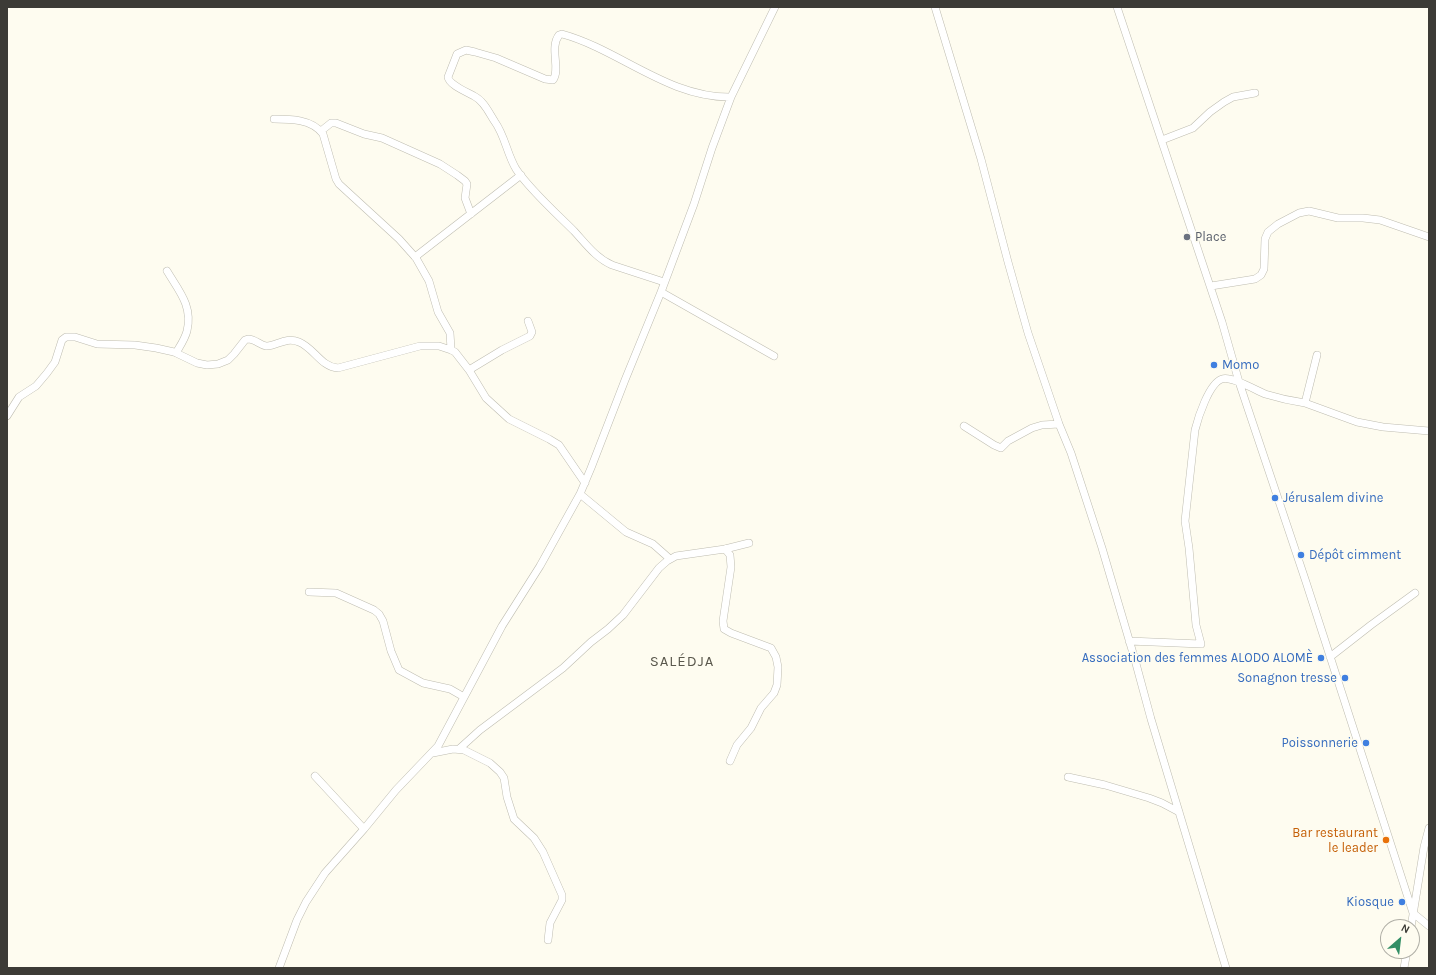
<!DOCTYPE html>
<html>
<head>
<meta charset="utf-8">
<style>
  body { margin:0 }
  #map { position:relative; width:1436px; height:975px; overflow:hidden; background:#fefcf0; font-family:Karla,sans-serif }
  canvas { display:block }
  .frame { position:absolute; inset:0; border:8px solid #3c3b36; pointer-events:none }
  .north { position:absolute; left:1380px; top:919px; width:40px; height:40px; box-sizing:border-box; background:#fefcf0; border:1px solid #b0afa6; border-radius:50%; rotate:28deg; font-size:11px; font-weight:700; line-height:16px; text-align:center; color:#3c3b36 }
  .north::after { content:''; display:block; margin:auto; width:14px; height:18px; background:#328e65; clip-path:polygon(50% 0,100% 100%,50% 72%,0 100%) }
</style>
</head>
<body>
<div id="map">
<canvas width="1436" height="975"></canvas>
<div class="frame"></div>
<div class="north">N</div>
</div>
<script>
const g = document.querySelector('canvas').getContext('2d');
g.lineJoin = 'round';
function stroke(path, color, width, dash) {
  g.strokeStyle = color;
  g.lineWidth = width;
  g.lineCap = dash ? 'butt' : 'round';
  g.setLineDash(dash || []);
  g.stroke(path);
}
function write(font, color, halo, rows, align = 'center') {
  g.font = font + ' Karla,sans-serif';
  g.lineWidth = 3;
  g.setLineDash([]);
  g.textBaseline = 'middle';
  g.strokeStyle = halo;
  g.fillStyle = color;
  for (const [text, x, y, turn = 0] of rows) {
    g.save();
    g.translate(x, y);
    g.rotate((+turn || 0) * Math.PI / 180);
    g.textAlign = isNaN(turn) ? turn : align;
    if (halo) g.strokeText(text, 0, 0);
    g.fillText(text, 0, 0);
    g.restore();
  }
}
const minor = new Path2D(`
  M 935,7 L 981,159 L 1008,262 L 1028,333 L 1059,424 L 1071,453 L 1102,548 L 1135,660 L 1151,719 L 1226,968
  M 1117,7 L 1222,322 L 1239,382 L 1306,582 L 1413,913 L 1429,926
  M 274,119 C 290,119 312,119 323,134 L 336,179 L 339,184 L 399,239 L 416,258 L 429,281 L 438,312 L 450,333 L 451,349
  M 321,131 L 331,123 L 336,123 L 364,134 L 382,138 L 440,164 L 457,175 L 465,181 L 467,184 L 465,198 L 471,214
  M 1162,140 L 1193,128 L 1210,112 L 1224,102 L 1233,97 L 1255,93
  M 415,257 L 521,175
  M 167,271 C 179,291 193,306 187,331 C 185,339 180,346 176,353
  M 664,282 L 612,265 C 596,258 586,244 574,231 C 556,213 530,190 516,169 C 507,154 505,136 495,122 C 489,113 484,101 474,96 C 467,92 449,85 448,77 L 457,54 L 466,50 L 475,52 L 496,58 L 545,79 L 553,80 C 561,69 549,48 559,35 L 562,34 C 620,50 668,98 731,97
  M 1211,286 L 1255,279 L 1261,275 L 1264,269 L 1265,239 L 1268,232 L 1278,224 L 1299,213 L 1309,211 L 1338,218 L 1363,218 L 1380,220 L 1429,237
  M 661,292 L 774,356
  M 469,370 L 502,350 L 530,336 L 532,332 L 528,321
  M 1305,403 L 1357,422 L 1383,427 L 1429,431
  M 7,416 L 19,397 L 36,386 L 47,373 L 55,362 L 62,340 L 66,337 L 75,337 L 97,344 L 135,345 L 156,348 L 174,352 L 197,363 L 207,365 L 218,364 L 228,360 L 234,354 L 245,340 L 248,339 C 255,339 260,345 266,346 C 276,347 285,336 299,342 C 314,348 321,367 338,368 L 420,346 L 439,346 L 451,350 L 455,352 L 469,370 L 486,398 L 509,419 L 549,439 L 559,445 L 585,483
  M 964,426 L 994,445 L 1001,448 L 1008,441 L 1032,428 L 1042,425 L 1059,424
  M 580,494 L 626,532 L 653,544 L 670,559
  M 725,549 L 730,555 L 731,567 L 723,621 L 724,629 L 731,633 L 771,648 L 776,657 L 778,667 L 777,685 L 774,693 L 761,708 L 751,728 L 737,745 L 730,761
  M 309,592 L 336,593 L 374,610 L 379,614 L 383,621 L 391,651 L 399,670 L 423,683 L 450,689 L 464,697
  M 1129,641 L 1201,644 L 1196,625 L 1189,548 L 1185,521 L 1195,430 C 1198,418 1209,383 1222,379 C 1232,376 1255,390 1265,394 C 1278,398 1291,401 1305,403 L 1317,355
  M 1330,657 L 1371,625 L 1415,593
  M 459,749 L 480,730 L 563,668 L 591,642 L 608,629 L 623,615 L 659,568 L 667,561 L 676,556 L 725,549 L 749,543
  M 433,753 L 453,749 L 464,750 L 490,763 L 500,772 L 504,778 L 507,797 L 514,819 L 534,838 L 543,852 L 562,895 L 562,900 L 550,923 L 548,940
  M 315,776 L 364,829
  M 1068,777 L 1105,785 L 1149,798 L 1162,803 L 1179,812
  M 1411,927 L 1424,847 L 1429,828
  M 279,968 L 297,920 L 306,902 L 325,873 L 364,829 L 396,790 L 438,746 L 502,626 L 540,566 L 580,494 L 591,468 L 625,380 L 661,292 L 694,204 L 712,148 L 731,97 L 775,7
  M 1404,968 L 1407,951`);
const markers = [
  [1187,237,4,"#6b7280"],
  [1214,365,4,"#3f7fe0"],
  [1275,498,4,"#3f7fe0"],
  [1301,555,4,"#3f7fe0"],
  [1321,658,4,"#3f7fe0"],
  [1345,678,4,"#3f7fe0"],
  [1366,743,4,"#3f7fe0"],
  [1386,840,4,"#e8710a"],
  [1402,902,4,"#3f7fe0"]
];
const worshipNames = [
  ["Place",1195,237]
];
const shopNames = [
  ["Momo",1222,365,"left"],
  ["Jérusalem divine",1283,498,"left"],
  ["Dépôt cimment",1309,555,"left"],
  ["Association des femmes ALODO ALOMÈ",1313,658],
  ["Sonagnon tresse",1337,678],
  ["Poissonnerie",1358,743],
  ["Kiosque",1394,902]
];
const foodNames = [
  ["Bar restaurant",1378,833],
  ["le leader",1378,848]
];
const quarterNames = [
  ["SALÉDJA",682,662]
];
stroke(minor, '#bebcb0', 8);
stroke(minor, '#fff', 7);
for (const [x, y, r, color] of markers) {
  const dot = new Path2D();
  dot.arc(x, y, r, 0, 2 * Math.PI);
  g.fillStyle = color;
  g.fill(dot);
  stroke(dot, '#fefcf0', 1.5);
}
write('13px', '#5b616d', '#fefcf0', worshipNames, 'left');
write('13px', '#366cbe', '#fefcf0', shopNames, 'right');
write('13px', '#c56008', '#fefcf0', foodNames, 'right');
g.letterSpacing = '1px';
write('15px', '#5a584d', '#fefcf0', quarterNames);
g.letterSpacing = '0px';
</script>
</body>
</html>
